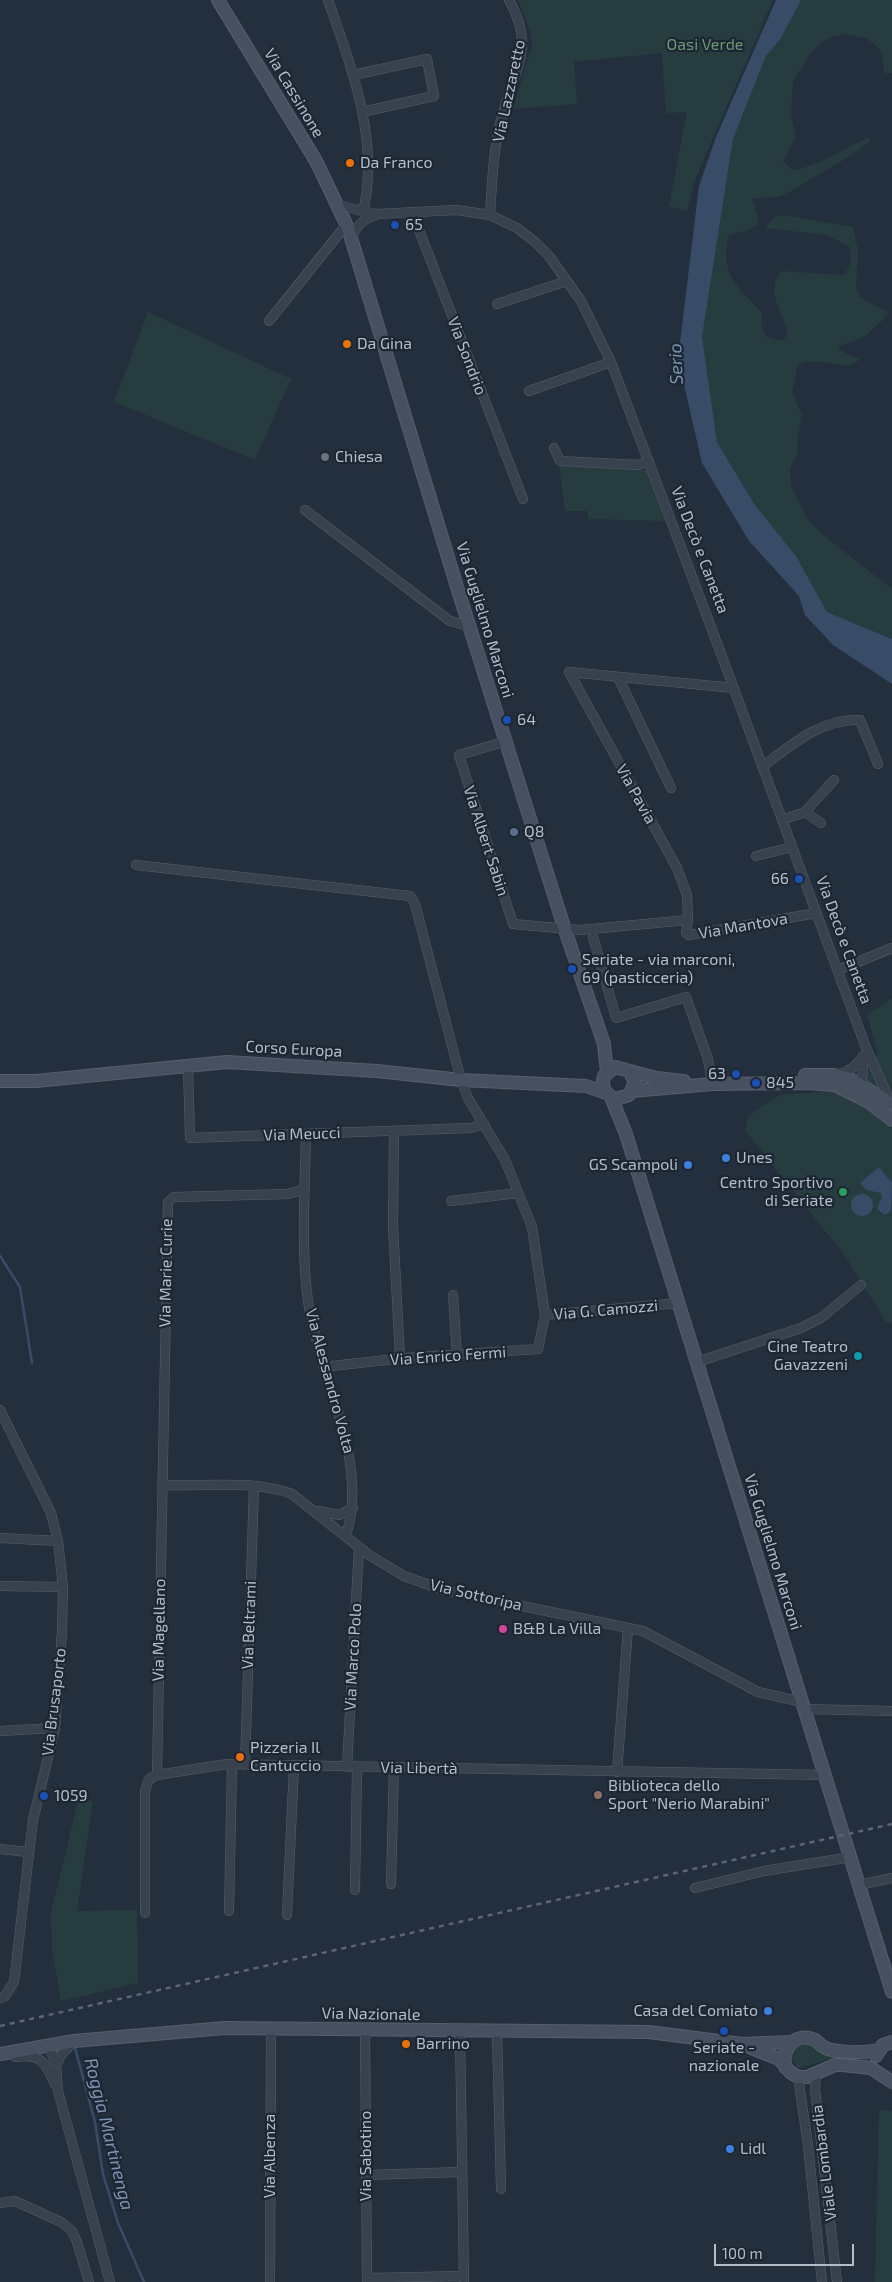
<!DOCTYPE html>
<html>
<head>
<meta charset="utf-8">
<style>
  body { margin:0 }
  #map { position:relative; width:892px; height:2282px; overflow:hidden; background:#242f3e; font-family:"Exo 2",sans-serif }
  canvas { display:block }
  .scale { position:absolute; left:714px; top:2244px; width:140px; height:22px; box-sizing:border-box; border:2px solid #b4bcc9; border-top:0; padding-left:6px; font-size:15px; line-height:18px; white-space:nowrap; color:#b4bcc9; -webkit-text-stroke:4px #1d2633; paint-order:stroke }
</style>
</head>
<body>
<div id="map">
<canvas width="892" height="2282"></canvas>
<div class="scale">100 m</div>
</div>
<script>
const g = document.querySelector('canvas').getContext('2d');
g.lineJoin = 'round';
function fill(path, color) {
  g.fillStyle = color;
  g.fill(path, 'evenodd');
}
function stroke(path, color, width, dash) {
  g.strokeStyle = color;
  g.lineWidth = width;
  g.lineCap = dash ? 'butt' : 'round';
  g.setLineDash(dash || []);
  g.stroke(path);
}
function write(font, color, halo, rows, align = 'center') {
  g.font = font + ' "Exo 2",sans-serif';
  g.lineWidth = 4.5;
  g.setLineDash([]);
  g.textBaseline = 'middle';
  g.strokeStyle = halo;
  g.fillStyle = color;
  for (const [text, x, y, turn = 0] of rows) {
    g.save();
    g.translate(x, y);
    g.rotate((+turn || 0) * Math.PI / 180);
    g.textAlign = isNaN(turn) ? turn : align;
    if (halo) g.strokeText(text, 0, 0);
    g.fillText(text, 0, 0);
    g.restore();
  }
}
const green = new Path2D(`
  M 518,0 L 773,0 L 694,182 L 687,211 L 669,206 L 687,112 L 666,113 L 662,53 L 574,62 L 577,104 L 513,109 L 532,44 L 531,33 Z
  M 801,0 L 892,0 L 892,73 L 884,73 L 882,53 L 878,47 L 866,38 L 845,34 L 833,36 L 820,43 L 809,56 L 793,82 L 791,114 L 796,137 L 783,161 L 793,170 C 822,166 843,147 870,137 L 870,141 L 852,155 L 791,191 L 780,196 L 752,199 L 759,223 L 749,230 L 728,235 C 721,279 736,283 762,313 L 761,324 L 765,336 L 783,341 L 788,332 C 782,313 765,289 781,271 L 844,275 C 851,266 852,256 849,246 L 826,235 L 765,228 L 775,217 L 783,215 L 853,227 L 858,250 L 856,289 L 860,297 L 889,313 C 886,318 866,336 862,338 C 855,341 846,343 838,346 L 841,351 L 860,359 L 853,365 C 836,367 813,356 798,365 L 792,393 L 802,414 L 798,435 L 797,453 L 790,469 L 791,487 L 807,518 L 822,534 L 892,589 L 892,639 L 827,612 L 796,556 L 755,505 L 717,442 L 702,337 L 733,139 L 766,56 L 781,38 Z
  M 148,312 L 291,379 L 255,460 L 114,402 Z
  M 559,466 L 648,470 L 665,521 L 588,519 L 588,511 L 565,511 Z
  M 892,998 L 892,1323 L 886,1322 L 845,1256 L 745,1130 L 748,1116 L 779,1095 L 858,1089 L 878,1055 L 867,1015 Z
  M 78,1801 L 93,1801 L 77,1911 L 137,1910 L 138,1983 L 61,2001 L 52,1949 L 51,1913 Z
  M 802,2044 L 807,2044 L 823,2054 L 869,2058 L 868,2062 L 830,2059 L 801,2068 L 796,2067 L 792,2057 L 797,2047 Z
  M 879,2110 L 892,2111 L 892,2282 L 875,2282 Z`);
const water = new Path2D(`
  M 776,0 L 801,0 L 781,38 L 766,56 L 733,139 L 702,337 L 717,442 L 755,505 L 796,556 L 827,612 L 892,639 L 892,684 L 833,645 L 805,615 L 799,596 L 749,541 L 702,463 L 678,359 L 699,186 L 716,137 Z
  M 879,1167 L 892,1183 L 891,1211 L 885,1215 L 878,1210 L 878,1206 L 882,1198 L 881,1193 L 866,1190 L 860,1183 Z
  M851 1205a11 11 0 1 1 22 0a11 11 0 1 1-22 0Z`);
const stream = new Path2D(`
  M 0,1256 L 20,1287 L 32,1363
  M 75,2048 L 95,2122 L 103,2174 L 118,2223 L 144,2282`);
const street = new Path2D(`
  M 328,0 C 351,66 380,140 363,212
  M 353,75 L 427,59 L 434,96 L 362,112
  M 338,205 L 376,214 L 457,210 L 490,215 L 517,228 L 534,241 L 549,256 L 581,301 L 611,362 L 720,651 L 865,1045 L 890,1102
  M 412,212 L 523,499
  M 490,215 C 492,185 493,153 500,124 C 511,74 538,51 509,0
  M 351,239 C 357,226 362,219 376,215
  M 497,304 L 567,281
  M 269,321 L 346,225
  M 529,391 L 611,362
  M 554,448 L 560,461 L 638,465 L 649,461
  M 305,510 L 450,621 L 469,626
  M 569,672 L 677,868 L 687,895 L 688,920
  M 569,672 L 734,688
  M 618,677 L 671,788
  M 507,741 L 459,755 L 513,924 L 580,930 L 688,920 L 686,933 L 689,935 L 817,913
  M 762,767 C 791,745 822,718 860,720 L 878,764
  M 805,812 L 821,823
  M 782,820 L 805,812 L 834,780
  M 756,856 L 792,847
  M 136,865 L 410,896 L 415,904 L 461,1080 L 468,1098 L 505,1160 L 532,1227 L 545,1315 L 538,1349 L 404,1358 L 323,1367
  M 593,937 L 616,1018 L 686,997 L 708,1059 L 712,1084
  M 838,970 L 892,948
  M 864,1056 L 862,1080 L 866,1089
  M 188,1067 L 190,1138 L 471,1128 L 484,1124
  M 838,1074 C 850,1073 858,1064 864,1055
  M 394,1132 L 393,1226 L 400,1358
  M 306,1134 C 305,1189 300,1260 310,1313 C 323,1383 369,1465 346,1535
  M 451,1201 L 518,1193
  M 453,1295 L 457,1355
  M 545,1315 L 679,1303
  M 697,1362 L 801,1328 L 821,1318 L 861,1285
  M 0,1410 L 51,1513 L 58,1541 L 63,1587 L 62,1632 L 55,1728 L 33,1820 L 14,1982 L 5,1996 L 0,1998
  M 162,1485 C 204,1487 252,1479 292,1494 L 369,1555 L 404,1576 L 440,1589 L 643,1631 L 758,1692 L 802,1702
  M 318,1511 L 339,1515 L 353,1508
  M 0,1538 L 58,1541
  M 0,1586 L 63,1587
  M 804,1709 L 892,1711
  M 0,1731 L 55,1728
  M 245,1765 L 254,1486
  M 347,1767 L 359,1547
  M 617,1772 L 628,1628
  M 157,1775 L 168,1202 L 174,1197 L 288,1194 L 305,1189
  M 0,1849 L 28,1852
  M 391,1884 L 394,1767
  M 859,1885 L 892,1878
  M 695,1888 L 764,1871 L 851,1857
  M 355,1890 L 357,1767
  M 229,1911 L 232,1765
  M 145,1913 L 145,1791 L 149,1779 L 157,1775 L 227,1764 L 825,1775
  M 287,1915 L 294,1766
  M 365,2030 L 367,2282
  M 460,2032 L 464,2282
  M 497,2032 L 501,2189
  M 49,2045 L 56,2066 L 58,2091 L 110,2282
  M 15,2057 C 43,2053 45,2064 56,2086
  M 56,2066 L 61,2055 L 74,2041
  M 816,2074 L 815,2089 L 837,2282
  M 798,2077 L 808,2145 L 822,2282
  M 366,2175 L 461,2172
  M 0,2203 L 15,2201 L 61,2222 L 72,2231 L 77,2242 L 89,2282
  M 367,2278 L 464,2276
  M 270,2282 L 271,2029`);
const secondary = new Path2D(`
  M 218,0 L 316,161 L 348,228 L 457,587 L 565,930 L 604,1044 L 607,1072
  M 630,1072 L 635,1083 L 629,1095 L 616,1099 C 605,1095 601,1087 604,1076 L 615,1067 L 656,1078 L 684,1081
  M 805,1075 L 834,1075 L 850,1079 L 892,1104
  M 0,1081 L 36,1081 L 227,1062 L 377,1071 L 461,1080 L 586,1086 L 606,1093
  M 632,1091 L 712,1084 L 807,1083 L 835,1085 L 869,1102 L 892,1120
  M 611,1097 L 626,1134 L 892,1992
  M 749,2047 L 779,2059 L 790,2072 L 798,2077 L 807,2077 L 835,2065 L 842,2065 L 871,2068 L 892,2082
  M 0,2054 L 74,2041 L 224,2028 L 649,2032 L 742,2044 L 791,2042
  M 876,2056 L 883,2045 L 892,2042
  M 785,2067 C 782,2049 795,2031 815,2040 C 819,2043 822,2047 828,2049 C 843,2053 864,2053 879,2050`);
const rail = new Path2D(`
  M 0,2026 L 892,1824`);
const markers = [
  [350,163,5,"#e8710a"],
  [395,225,5,"#1a4fb4"],
  [347,344,5,"#e8710a"],
  [325,457,5,"#6b7280"],
  [507,720,5,"#1a4fb4"],
  [514,832,5,"#5c6f8a"],
  [799,879,5,"#1a4fb4"],
  [572,969,5,"#1a4fb4"],
  [736,1074,5,"#1a4fb4"],
  [756,1083,5,"#1a4fb4"],
  [726,1158,5,"#3f7fe0"],
  [688,1165,5,"#3f7fe0"],
  [843,1192,5,"#2e9e5b"],
  [858,1356,5,"#0f9aa8"],
  [503,1629,5,"#d1479c"],
  [240,1757,5,"#e8710a"],
  [598,1795,5,"#8d6e63"],
  [44,1796,5,"#1a4fb4"],
  [768,2011,5,"#3f7fe0"],
  [724,2031,5,"#1a4fb4"],
  [406,2044,5,"#e8710a"],
  [730,2149,5,"#3f7fe0"]
];
const parkNames = [
  ["Oasi Verde",705,45]
];
const streetNames = [
  ["Via Lazzaretto",509,91,-78],
  ["Via Cassinone",294,93,59],
  ["Via Sondrio",467,356,69],
  ["Via Decò e Canetta",700,550,69],
  ["Via Guglielmo Marconi",485,620,73],
  ["Via Pavia",636,794,61],
  ["Via Albert Sabin",486,841,72],
  ["Via Mantova",743,926,-10],
  ["Via Decò e Canetta",844,940,70],
  ["Corso Europa",294,1049,3],
  ["Via Meucci",302,1134,-2],
  ["Via Marie Curie",166,1273,-89],
  ["Via G. Camozzi",606,1310,-5],
  ["Via Enrico Fermi",448,1356,-4],
  ["Via Alessandro Volta",330,1381,75],
  ["Via Guglielmo Marconi",773,1552,73],
  ["Via Sottoripa",476,1595,13],
  ["Via Beltrami",249,1625,-88],
  ["Via Magellano",159,1630,-89],
  ["Via Marco Polo",353,1657,-87],
  ["Via Brusaporto",54,1702,-83],
  ["Via Libertà",419,1768,1],
  ["Via Nazionale",371,2014,1],
  ["Via Albenza",270,2156,-90],
  ["Via Sabotino",366,2156,-90],
  ["Viale Lombardia",824,2163,-97]
];
const poiNames = [
  ["Da Franco",360,163],
  ["65",405,225],
  ["Da Gina",357,344],
  ["Chiesa",335,457],
  ["64",517,720],
  ["Q8",524,832],
  ["66",789,879,"right"],
  ["Seriate - via marconi,",582,960],
  ["69 (pasticceria)",582,978],
  ["63",726,1074,"right"],
  ["845",766,1083],
  ["Unes",736,1158],
  ["GS Scampoli",678,1165,"right"],
  ["Centro Sportivo",833,1183,"right"],
  ["di Seriate",833,1201,"right"],
  ["Cine Teatro",848,1347,"right"],
  ["Gavazzeni",848,1365,"right"],
  ["B&B La Villa",513,1629],
  ["Pizzeria Il",250,1748],
  ["Cantuccio",250,1766],
  ["Biblioteca dello",608,1786],
  ["Sport \"Nerio Marabini\"",608,1804],
  ["1059",54,1796],
  ["Casa del Comiato",758,2011,"right"],
  ["Barrino",416,2044],
  ["Seriate -",724,2048,"center"],
  ["nazionale",724,2066,"center"],
  ["Lidl",740,2149]
];
const waterNames = [
  ["Serio",676,364,-92],
  ["Roggia Martinenga",109,2134,76]
];
fill(green, '#263c3f');
fill(water, '#394c67');
stroke(stream, '#394c67', 2.5);
stroke(street, '#565f6c', 10);
stroke(secondary, '#565f6c', 14);
stroke(street, '#38414e', 9);
stroke(secondary, '#465061', 12);
stroke(rail, '#5a6575', 2.5, [5, 5]);
for (const [x, y, r, color] of markers) {
  const dot = new Path2D();
  dot.arc(x, y, r, 0, 2 * Math.PI);
  g.fillStyle = color;
  g.fill(dot);
  stroke(dot, '#1d2633', 2);
}
write('16px', '#6b9a76', '#1d2633', parkNames);
write('16px', '#b4bcc9', '#1d2633', streetNames);
write('16px', '#b4bcc9', '#1d2633', poiNames, 'left');
write('italic 18px', '#7c92b1', '#1d2633', waterNames);
</script>
</body>
</html>
